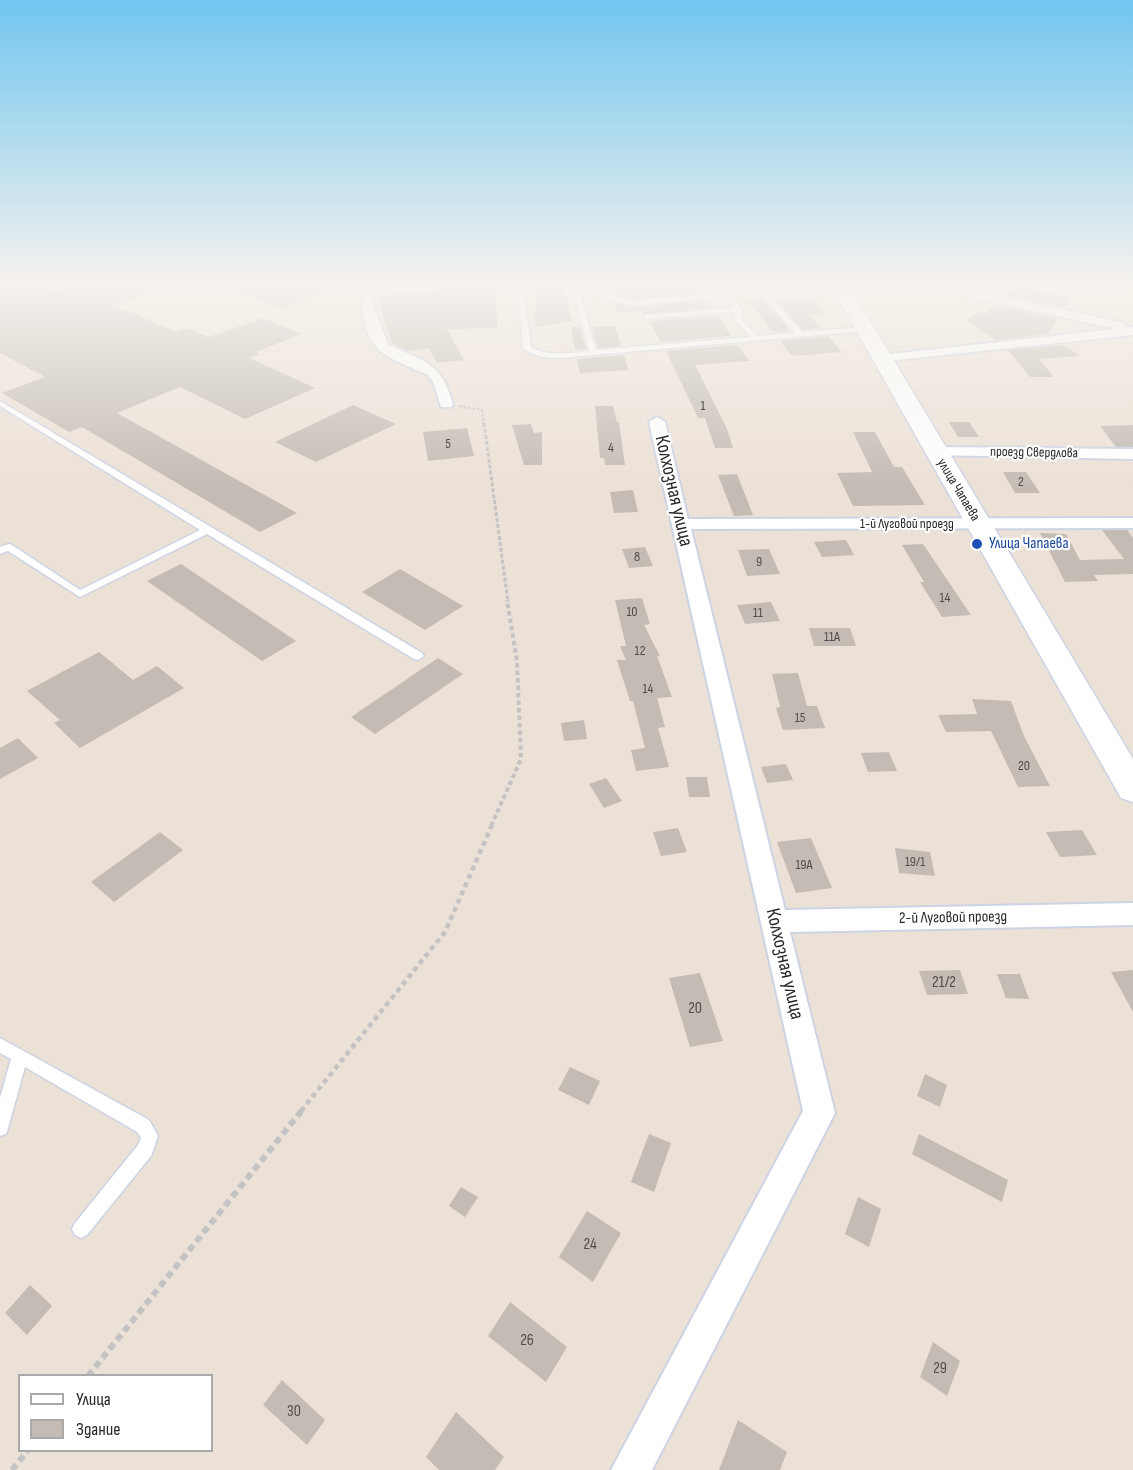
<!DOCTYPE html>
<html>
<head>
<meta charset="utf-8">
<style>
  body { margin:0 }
  #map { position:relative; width:1133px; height:1470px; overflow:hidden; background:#ece1d7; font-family:"Sofia Sans Condensed",sans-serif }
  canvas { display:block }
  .legend { position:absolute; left:18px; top:1374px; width:195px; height:78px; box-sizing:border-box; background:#fff; border:2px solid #a9a9a9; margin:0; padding:8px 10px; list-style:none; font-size:18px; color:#282828 }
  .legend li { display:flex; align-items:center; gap:12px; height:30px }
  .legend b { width:30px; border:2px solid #a9a9a9 }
</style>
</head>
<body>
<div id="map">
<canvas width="1133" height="1470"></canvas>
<ul class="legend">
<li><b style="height:8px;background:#fff"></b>Улица</li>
<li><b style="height:16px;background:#c3bbb4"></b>Здание</li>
</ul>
</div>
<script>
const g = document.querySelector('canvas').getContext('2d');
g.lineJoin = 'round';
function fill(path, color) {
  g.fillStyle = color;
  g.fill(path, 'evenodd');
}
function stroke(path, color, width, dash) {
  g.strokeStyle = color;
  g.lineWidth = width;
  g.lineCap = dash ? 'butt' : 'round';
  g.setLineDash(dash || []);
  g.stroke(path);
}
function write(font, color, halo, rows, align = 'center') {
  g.font = font + ' "Sofia Sans Condensed",sans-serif';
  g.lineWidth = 4.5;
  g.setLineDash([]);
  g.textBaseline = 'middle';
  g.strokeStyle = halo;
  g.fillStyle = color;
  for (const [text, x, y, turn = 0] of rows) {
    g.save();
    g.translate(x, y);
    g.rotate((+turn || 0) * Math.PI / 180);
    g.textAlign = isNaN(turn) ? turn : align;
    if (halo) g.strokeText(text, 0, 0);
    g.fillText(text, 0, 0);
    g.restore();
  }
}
const building = new Path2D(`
  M 0,284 L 38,284 L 53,291 L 77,284 L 168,284 L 168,286 L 114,305 L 176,332 L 187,328 L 209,337 L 263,318 L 301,334 L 256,352 L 260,354 L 250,358 L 315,388 L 245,419 L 180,387 L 117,413 L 297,513 L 260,532 L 82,427 L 69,432 L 2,393 L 45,377 L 0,353 Z
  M 221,284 L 340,284 L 340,285 L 282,309 Z
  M 436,284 L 495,284 L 498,328 L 447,329 L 464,360 L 437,363 L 429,348 L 409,351 L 392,343 L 377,296 L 437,290 Z
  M 533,284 L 563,284 L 572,321 L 536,327 L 534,308 L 537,308 Z
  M 634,284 L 692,284 L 699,293 L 633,299 L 613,294 Z
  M 1016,285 L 1073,298 L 1065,308 L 1005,295 Z
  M 763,299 L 790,331 L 773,332 L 747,300 Z
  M 775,299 L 815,299 L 824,315 L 810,315 L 821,328 L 803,330 Z
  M 611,301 L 633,307 L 705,301 L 713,308 L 644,314 L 641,311 L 618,313 Z
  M 995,305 L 1057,319 L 1048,334 L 996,340 L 967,321 L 979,311 L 986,313 Z
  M 718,316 L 731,336 L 661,342 L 649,321 Z
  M 615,326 L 621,346 L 598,348 L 592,327 Z
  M 571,327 L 580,327 L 586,349 L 575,350 Z
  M 828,336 L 842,352 L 792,356 L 780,341 Z
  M 737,345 L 750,361 L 695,365 L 727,429 L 733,448 L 715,448 L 705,418 L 698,418 L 666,351 Z
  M 1063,345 L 1080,356 L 1039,359 L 1054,377 L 1030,377 L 1008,350 Z
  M 624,355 L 628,370 L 580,373 L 577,359 Z
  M 353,405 L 396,424 L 316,462 L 275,442 Z
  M 595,406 L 613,406 L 617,422 L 619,422 L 625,465 L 605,465 L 604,458 L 600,458 Z
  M 949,422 L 969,422 L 979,437 L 958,437 Z
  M 531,424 L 534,433 L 542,432 L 542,465 L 524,465 L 512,425 Z
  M 1133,425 L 1133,447 L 1116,447 L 1100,426 Z
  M 467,428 L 474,456 L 428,461 L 423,432 Z
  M 853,432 L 875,432 L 894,467 L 902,467 L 925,505 L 853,506 L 837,473 L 872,472 Z
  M 1003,472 L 1026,472 L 1040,493 L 1015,493 Z
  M 737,474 L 753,515 L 734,516 L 718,475 Z
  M 633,490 L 638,512 L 614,513 L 610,492 Z
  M 1102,530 L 1127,530 L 1133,538 L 1133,574 L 1094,575 L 1098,581 L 1065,582 L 1040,533 L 1066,534 L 1080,560 L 1124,559 Z
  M 846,540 L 854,555 L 822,557 L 814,542 Z
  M 923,544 L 971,615 L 942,617 L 920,582 L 924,582 L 902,545 Z
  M 645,547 L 653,566 L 629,568 L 622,549 Z
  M 769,549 L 780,574 L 747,576 L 738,550 Z
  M 181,564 L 296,641 L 262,661 L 147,581 Z
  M 400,569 L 463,606 L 425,630 L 362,592 Z
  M 642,598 L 650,624 L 644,625 L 660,656 L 657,656 L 672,697 L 657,698 L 665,727 L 658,728 L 669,767 L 636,771 L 631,750 L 645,748 L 633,701 L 630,701 L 617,660 L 626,660 L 620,646 L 626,646 L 615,600 Z
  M 771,602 L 780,621 L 745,624 L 737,605 Z
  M 809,628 L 850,628 L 856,646 L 814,646 Z
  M 99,652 L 133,680 L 157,666 L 184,688 L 80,748 L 54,723 L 60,720 L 27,691 Z
  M 438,658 L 463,674 L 375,734 L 351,717 Z
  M 798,673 L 807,706 L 817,706 L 825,728 L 783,730 L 776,708 L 780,707 L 772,674 Z
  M 972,699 L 1011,701 L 1024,736 L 1050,786 L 1018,787 L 991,731 L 946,732 L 938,715 L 977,714 Z
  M 584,720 L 587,739 L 564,741 L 561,723 Z
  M 18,738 L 38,758 L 0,779 L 0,748 Z
  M 889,752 L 897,771 L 868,772 L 861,753 Z
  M 786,764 L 793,780 L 767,783 L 761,767 Z
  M 686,777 L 707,777 L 710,797 L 689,797 Z
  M 606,778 L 622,801 L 604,808 L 589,784 Z
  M 678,828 L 687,852 L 661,856 L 653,832 Z
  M 1082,830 L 1097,855 L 1060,857 L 1046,832 Z
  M 160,832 L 183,850 L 114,902 L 91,882 Z
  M 811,838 L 832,888 L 796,893 L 777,842 Z
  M 895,848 L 930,852 L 935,876 L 899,873 Z
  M 960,970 L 968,994 L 927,995 L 919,971 Z
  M 1133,970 L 1133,1012 L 1111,972 Z
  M 700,973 L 723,1041 L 690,1047 L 669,978 Z
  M 997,974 L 1020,974 L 1029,999 L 1006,998 Z
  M 570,1067 L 600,1081 L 589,1105 L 558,1090 Z
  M 925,1074 L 947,1085 L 940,1107 L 917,1096 Z
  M 649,1134 L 671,1143 L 654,1192 L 631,1182 Z
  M 919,1134 L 1008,1180 L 1002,1202 L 912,1154 Z
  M 461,1187 L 478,1197 L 465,1217 L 449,1206 Z
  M 858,1197 L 881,1209 L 869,1247 L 845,1234 Z
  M 587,1211 L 621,1233 L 593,1282 L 559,1257 Z
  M 30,1285 L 52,1306 L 27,1335 L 5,1313 Z
  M 510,1302 L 567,1347 L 546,1382 L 488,1336 Z
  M 933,1342 L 960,1361 L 947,1396 L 920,1377 Z
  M 282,1380 L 325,1420 L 307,1445 L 263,1405 Z
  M 456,1412 L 504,1457 L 495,1470 L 439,1470 L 426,1457 Z
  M 738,1420 L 787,1452 L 780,1470 L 719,1470 Z`);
const pathFar4 = new Path2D(`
  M 459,406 L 482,410 L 484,424`);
const pathFar3 = new Path2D(`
  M 484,423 L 508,602`);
const pathFar2 = new Path2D(`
  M 491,826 L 521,759 L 517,661 L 507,600`);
const pathFar1 = new Path2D(`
  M 301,1111 L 445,932 L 492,825`);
const path = new Path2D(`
  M 88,1376 L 303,1109
  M 12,1470 L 28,1450`);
const lane = new Path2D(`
  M 62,284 L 70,284 L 67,286 Z
  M 517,284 L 523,284 L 531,347 C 548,357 569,353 589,351 L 571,284 L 577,284 L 580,293 L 599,292 L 618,284 L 632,284 L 606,294 L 633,301 L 721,293 L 718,290 L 721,288 L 742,309 L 741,319 L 757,336 L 795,333 L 752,284 L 758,284 L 802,332 L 865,327 L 869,329 L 865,331 L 593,355 C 569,356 543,364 523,348 ZM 600,296 L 633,305 L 724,297 L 735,308 L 647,315 L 644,317 L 647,319 L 736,312 L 734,319 L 750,337 L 596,350 L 581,297 Z
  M 0,401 L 422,653 L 424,656 L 418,660 L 414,659 L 207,534 L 80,597 L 8,551 L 0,554 L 0,547 L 9,544 L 12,545 L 80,590 L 200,530 L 0,406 Z
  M 0,1038 L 149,1120 L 158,1136 L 151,1156 L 87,1235 L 81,1238 L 75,1235 L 72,1229 L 75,1223 L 138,1145 L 141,1138 L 137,1132 L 25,1067 L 8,1128 L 6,1134 L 0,1136 L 0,1098 L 11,1059 L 0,1053 Z`);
const street = new Path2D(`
  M 363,284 L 375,284 L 372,301 L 388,344 C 426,363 441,361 453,404 L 451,407 L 441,407 L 433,382 L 428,375 C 415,369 385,358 377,348 C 363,332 359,303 363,284 Z
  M 922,284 L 943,284 L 1120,322 L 1125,323 L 1125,328 L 1133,327 L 1133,335 L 877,362 L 875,359 L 877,356 L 882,355 L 1116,329 L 928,288 Z
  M 657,417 L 665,422 L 688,519 L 1133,518 L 1133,528 L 691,529 L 785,910 L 1133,903 L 1133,925 L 790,932 L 835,1113 L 652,1470 L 611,1470 L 803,1111 L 649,422 Z
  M 936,447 L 1133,449 L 1133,459 L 930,455 L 928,452 L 930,449 Z`);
const secondary = new Path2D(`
  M 830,284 L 848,284 L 1133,759 L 1133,802 L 1121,798 Z`);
const markers = [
  [977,544,6,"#1a4fb4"]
];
const numberNames = [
  ["1",703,406],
  ["5",448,444],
  ["4",611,448],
  ["2",1021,482],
  ["8",637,557],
  ["9",759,562],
  ["14",945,598],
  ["10",632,612],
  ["11",758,613],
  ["11А",832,637],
  ["12",640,651],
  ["14",648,689],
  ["15",800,718],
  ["20",1024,766],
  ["19/1",915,862],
  ["19А",804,865]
];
const farStreetnames = [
  ["проезд Свердлова",1034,453,1],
  ["улица Чапаева",958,490,59],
  ["1-й Луговой проезд",907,524]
];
const transitNames = [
  ["Улица Чапаева",989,544]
];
const streetNames = [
  ["2-й Луговой проезд",953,918,-1]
];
const nearNumbernames = [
  ["21/2",944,983],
  ["20",695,1009],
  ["24",590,1245],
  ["26",527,1341],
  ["29",940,1369],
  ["30",294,1412]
];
const nearStreetnames = [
  ["Колхозная улица",673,491,77],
  ["Колхозная улица",784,964,77]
];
fill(building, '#c3bbb4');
stroke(lane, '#ccd3e3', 3);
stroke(street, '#ccd3e3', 4);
stroke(secondary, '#ccd3e3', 3);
stroke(pathFar4, '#c3c3c3', 2, [3, 1.5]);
stroke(pathFar3, '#c3c3c3', 3, [4, 2]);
stroke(pathFar2, '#c3c3c3', 4, [4.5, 3]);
stroke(pathFar1, '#c3c3c3', 4.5, [5, 4]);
stroke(path, '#c3c3c3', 6, [7, 4.5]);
fill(lane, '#fff');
fill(street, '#fff');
fill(secondary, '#fff');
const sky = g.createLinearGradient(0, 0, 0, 490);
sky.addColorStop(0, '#71c6f0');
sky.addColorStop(0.58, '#f6f2ed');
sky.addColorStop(1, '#f6f2ed00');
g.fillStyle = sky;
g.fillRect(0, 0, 1133, 490);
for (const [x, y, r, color] of markers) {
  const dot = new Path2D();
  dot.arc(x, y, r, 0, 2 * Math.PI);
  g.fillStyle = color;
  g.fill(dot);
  stroke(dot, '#fff', 2);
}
write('14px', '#4f4d4b', null, numberNames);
write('14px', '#282828', '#fff', farStreetnames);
write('16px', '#164399', '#fff', transitNames, 'left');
write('16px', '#282828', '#fff', streetNames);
write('16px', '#4f4d4b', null, nearNumbernames);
write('20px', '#282828', '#fff', nearStreetnames);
</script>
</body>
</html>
